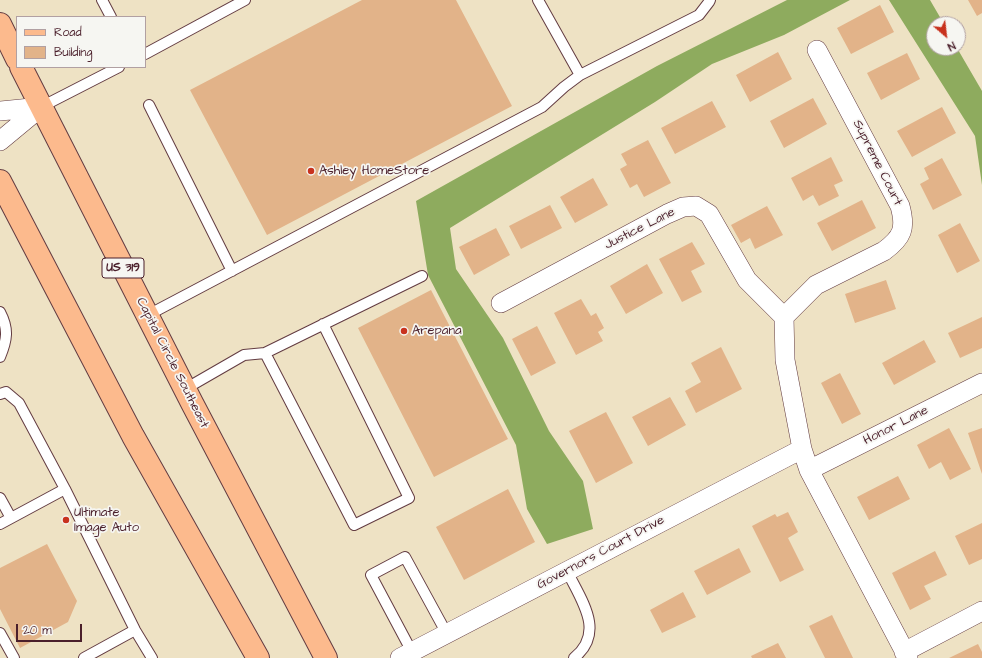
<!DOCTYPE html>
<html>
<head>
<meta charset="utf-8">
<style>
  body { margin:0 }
  #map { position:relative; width:982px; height:658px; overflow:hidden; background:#eee2c4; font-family:"Architects Daughter",sans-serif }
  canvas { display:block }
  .legend { position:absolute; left:16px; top:16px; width:130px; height:52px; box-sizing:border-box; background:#f6f6f2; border:1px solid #b1a0a2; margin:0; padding:5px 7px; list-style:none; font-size:12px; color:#4a1f2b }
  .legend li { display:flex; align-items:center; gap:8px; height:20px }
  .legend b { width:20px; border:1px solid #b1a0a2 }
  .north { position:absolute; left:926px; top:16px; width:40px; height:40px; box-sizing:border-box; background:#f6f6f2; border:1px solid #b1a0a2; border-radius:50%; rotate:152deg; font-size:11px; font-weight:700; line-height:16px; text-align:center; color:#4a1f2b }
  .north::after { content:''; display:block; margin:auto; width:14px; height:18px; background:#c8321e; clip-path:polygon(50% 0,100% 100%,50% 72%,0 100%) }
  .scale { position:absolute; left:16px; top:624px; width:66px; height:18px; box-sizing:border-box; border:2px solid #4a1f2b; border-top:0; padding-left:5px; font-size:12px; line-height:14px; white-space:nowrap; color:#4a1f2b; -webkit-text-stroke:3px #f6f6f2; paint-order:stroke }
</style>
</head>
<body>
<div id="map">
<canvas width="982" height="658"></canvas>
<ul class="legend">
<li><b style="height:5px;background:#fcba8d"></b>Road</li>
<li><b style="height:11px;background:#e2b389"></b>Building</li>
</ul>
<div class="north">N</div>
<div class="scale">20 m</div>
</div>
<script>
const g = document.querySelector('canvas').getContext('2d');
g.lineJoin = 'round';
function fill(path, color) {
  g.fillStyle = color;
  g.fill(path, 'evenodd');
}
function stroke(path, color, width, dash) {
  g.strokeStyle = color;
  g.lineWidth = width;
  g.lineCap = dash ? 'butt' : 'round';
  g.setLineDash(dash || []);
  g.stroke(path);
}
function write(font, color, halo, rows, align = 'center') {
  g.font = font + ' "Architects Daughter",sans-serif';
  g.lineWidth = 3.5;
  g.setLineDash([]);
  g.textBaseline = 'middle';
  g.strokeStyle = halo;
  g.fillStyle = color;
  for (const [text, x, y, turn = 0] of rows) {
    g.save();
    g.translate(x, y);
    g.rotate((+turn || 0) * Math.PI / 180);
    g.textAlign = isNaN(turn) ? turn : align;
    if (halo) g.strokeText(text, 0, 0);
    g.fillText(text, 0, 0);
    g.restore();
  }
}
const forest = new Path2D(`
  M 787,0 L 850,0 L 784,35 L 712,64 L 655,102 L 450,228 L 456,269 L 503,338 L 549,431 L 583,481 L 593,529 L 547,544 L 527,509 L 516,445 L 428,275 L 416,201 L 657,66 Z
  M 889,0 L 930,0 L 944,24 L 934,24 L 934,48 L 957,48 L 982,91 L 982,185 L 975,136 Z`);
const building = new Path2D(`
  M 362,0 L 456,0 L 512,106 L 267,235 L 190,90 Z
  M 968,0 L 982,0 L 982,13 L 977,16 Z
  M 880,5 L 894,32 L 851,54 L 837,28 Z
  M 778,52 L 792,79 L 750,102 L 736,75 Z
  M 907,53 L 920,79 L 881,100 L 867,73 Z
  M 813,98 L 827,124 L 784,148 L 770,121 Z
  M 712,101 L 726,127 L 675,154 L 661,128 Z
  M 942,107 L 956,133 L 912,157 L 897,131 Z
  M 648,140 L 671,183 L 644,197 L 637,184 L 630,188 L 620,169 L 627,165 L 621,154 Z
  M 831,157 L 843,181 L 834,185 L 839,196 L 819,206 L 813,195 L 803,201 L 791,178 Z
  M 942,158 L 962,195 L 933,210 L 920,184 L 929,179 L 924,168 Z
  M 593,178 L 608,205 L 575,223 L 560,197 Z
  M 862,200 L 876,228 L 832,251 L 817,223 Z
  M 550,205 L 562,228 L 521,249 L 509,226 Z
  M 767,206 L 783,235 L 755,249 L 750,238 L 741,243 L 731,225 Z
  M 960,223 L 980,261 L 957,273 L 938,235 Z
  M 496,228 L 510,255 L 474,275 L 459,247 Z
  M 692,242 L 705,264 L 691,271 L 702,292 L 682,302 L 659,259 Z
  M 647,264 L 663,293 L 626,314 L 610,286 Z
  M 886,280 L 896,309 L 855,323 L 845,294 Z
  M 431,290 L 508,439 L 434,477 L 358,328 Z
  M 581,299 L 591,316 L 596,313 L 604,328 L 598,332 L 603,341 L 576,355 L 554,313 Z
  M 982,317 L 982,348 L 960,358 L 948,333 Z
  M 537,326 L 556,363 L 531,376 L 512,339 Z
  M 924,340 L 936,362 L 894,385 L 882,363 Z
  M 721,347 L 742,389 L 696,413 L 685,391 L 701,382 L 691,363 Z
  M 840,373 L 861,414 L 842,424 L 821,383 Z
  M 670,397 L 686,425 L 648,446 L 632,417 Z
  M 606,412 L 633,463 L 596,483 L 569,431 Z
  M 949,428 L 971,469 L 950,480 L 941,462 L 929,469 L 917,445 Z
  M 982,428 L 982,474 L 968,433 Z
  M 898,476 L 910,499 L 869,520 L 857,497 Z
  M 508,489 L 535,542 L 464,580 L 436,527 Z
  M 788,512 L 798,532 L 788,538 L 804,570 L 780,582 L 752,526 L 775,514 L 777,517 Z
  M 982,523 L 982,559 L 969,565 L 955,536 Z
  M 47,544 L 77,601 L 68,622 L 20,648 L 0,609 L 0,568 Z
  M 739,548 L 751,572 L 707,595 L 694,571 Z
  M 935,551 L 947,575 L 924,586 L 931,599 L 910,610 L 892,573 Z
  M 683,592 L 696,617 L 662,633 L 650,610 Z
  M 832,615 L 853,658 L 825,658 L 809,626 Z
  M 778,643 L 786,658 L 752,658 L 751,656 Z
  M 978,644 L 982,652 L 982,658 L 949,658 Z`);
const service = new Path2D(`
  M 102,0 L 111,17
  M 538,0 L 580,75
  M 145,54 L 245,0
  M 149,105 L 232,271
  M 41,107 L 119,67
  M 0,312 C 9,329 7,340 0,357
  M 148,315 L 542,107 L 564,87 L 580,75 L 699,15 L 709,2 L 710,0
  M 265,353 L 354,525 L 409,498 L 323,324
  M 185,389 L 244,355 L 265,353 L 422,276
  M 0,394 L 6,392 L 19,403 L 65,489 L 135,630 L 152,658
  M 0,498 L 11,518
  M 0,524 L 65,489
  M 567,571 C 581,600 606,632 574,658
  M 0,633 L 14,658
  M 412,652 L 371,575 L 405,557 L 447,634
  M 84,658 L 135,630`);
const minor = new Path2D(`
  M 0,111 L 41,107
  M 0,141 L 41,107
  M 501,303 L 667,214 L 683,207 L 696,206 L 709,214 L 747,280 L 784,317
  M 784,317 L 785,360 L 802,449 L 809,470 L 908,658
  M 784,317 L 816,285 L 884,251 C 903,237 906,228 900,206 L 817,50
  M 809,470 L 982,383
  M 904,652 L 982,611
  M 400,658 L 802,449`);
const primary = new Path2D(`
  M 0,24 L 17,59
  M 21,67 L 192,403 L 326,658
  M 0,181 L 133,436 L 258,658`);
const markers = [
  [311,171,4,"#c8321e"],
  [404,331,4,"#c8321e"],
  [66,520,4,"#c8321e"]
];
const shields = [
  [123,268,42]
];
const shieldNames = [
  ["US 319",123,268]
];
const streetNames = [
  ["Supreme Court",877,163,63],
  ["Justice Lane",640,229,-27],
  ["Capital Circle Southeast",172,363,63],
  ["Honor Lane",896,426,-27],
  ["Governors Court Drive",601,553,-28]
];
const poiNames = [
  ["Ashley HomeStore",319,171],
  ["Arepana",412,331],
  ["Ultimate",74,513],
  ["Image Auto",74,528]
];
fill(forest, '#8eab5e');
fill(building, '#e2b389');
stroke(service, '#633c42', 12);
stroke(minor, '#633c42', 20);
stroke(primary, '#633c42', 24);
stroke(service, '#fff', 10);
stroke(minor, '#fff', 19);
stroke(primary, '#fcba8d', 22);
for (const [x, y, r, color] of markers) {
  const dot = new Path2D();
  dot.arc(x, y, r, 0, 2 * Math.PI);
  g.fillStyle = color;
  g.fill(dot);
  stroke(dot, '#f6f6f2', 1.5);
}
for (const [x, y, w] of shields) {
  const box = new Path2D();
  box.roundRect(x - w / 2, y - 10, w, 20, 3);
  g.fillStyle = '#f6f6f2';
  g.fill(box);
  stroke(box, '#4a1f2b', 1);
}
write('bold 12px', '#4a1f2b', null, shieldNames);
write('13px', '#4a1f2b', '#f6f6f2', streetNames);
write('13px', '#4a1f2b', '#f6f6f2', poiNames, 'left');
</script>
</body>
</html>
